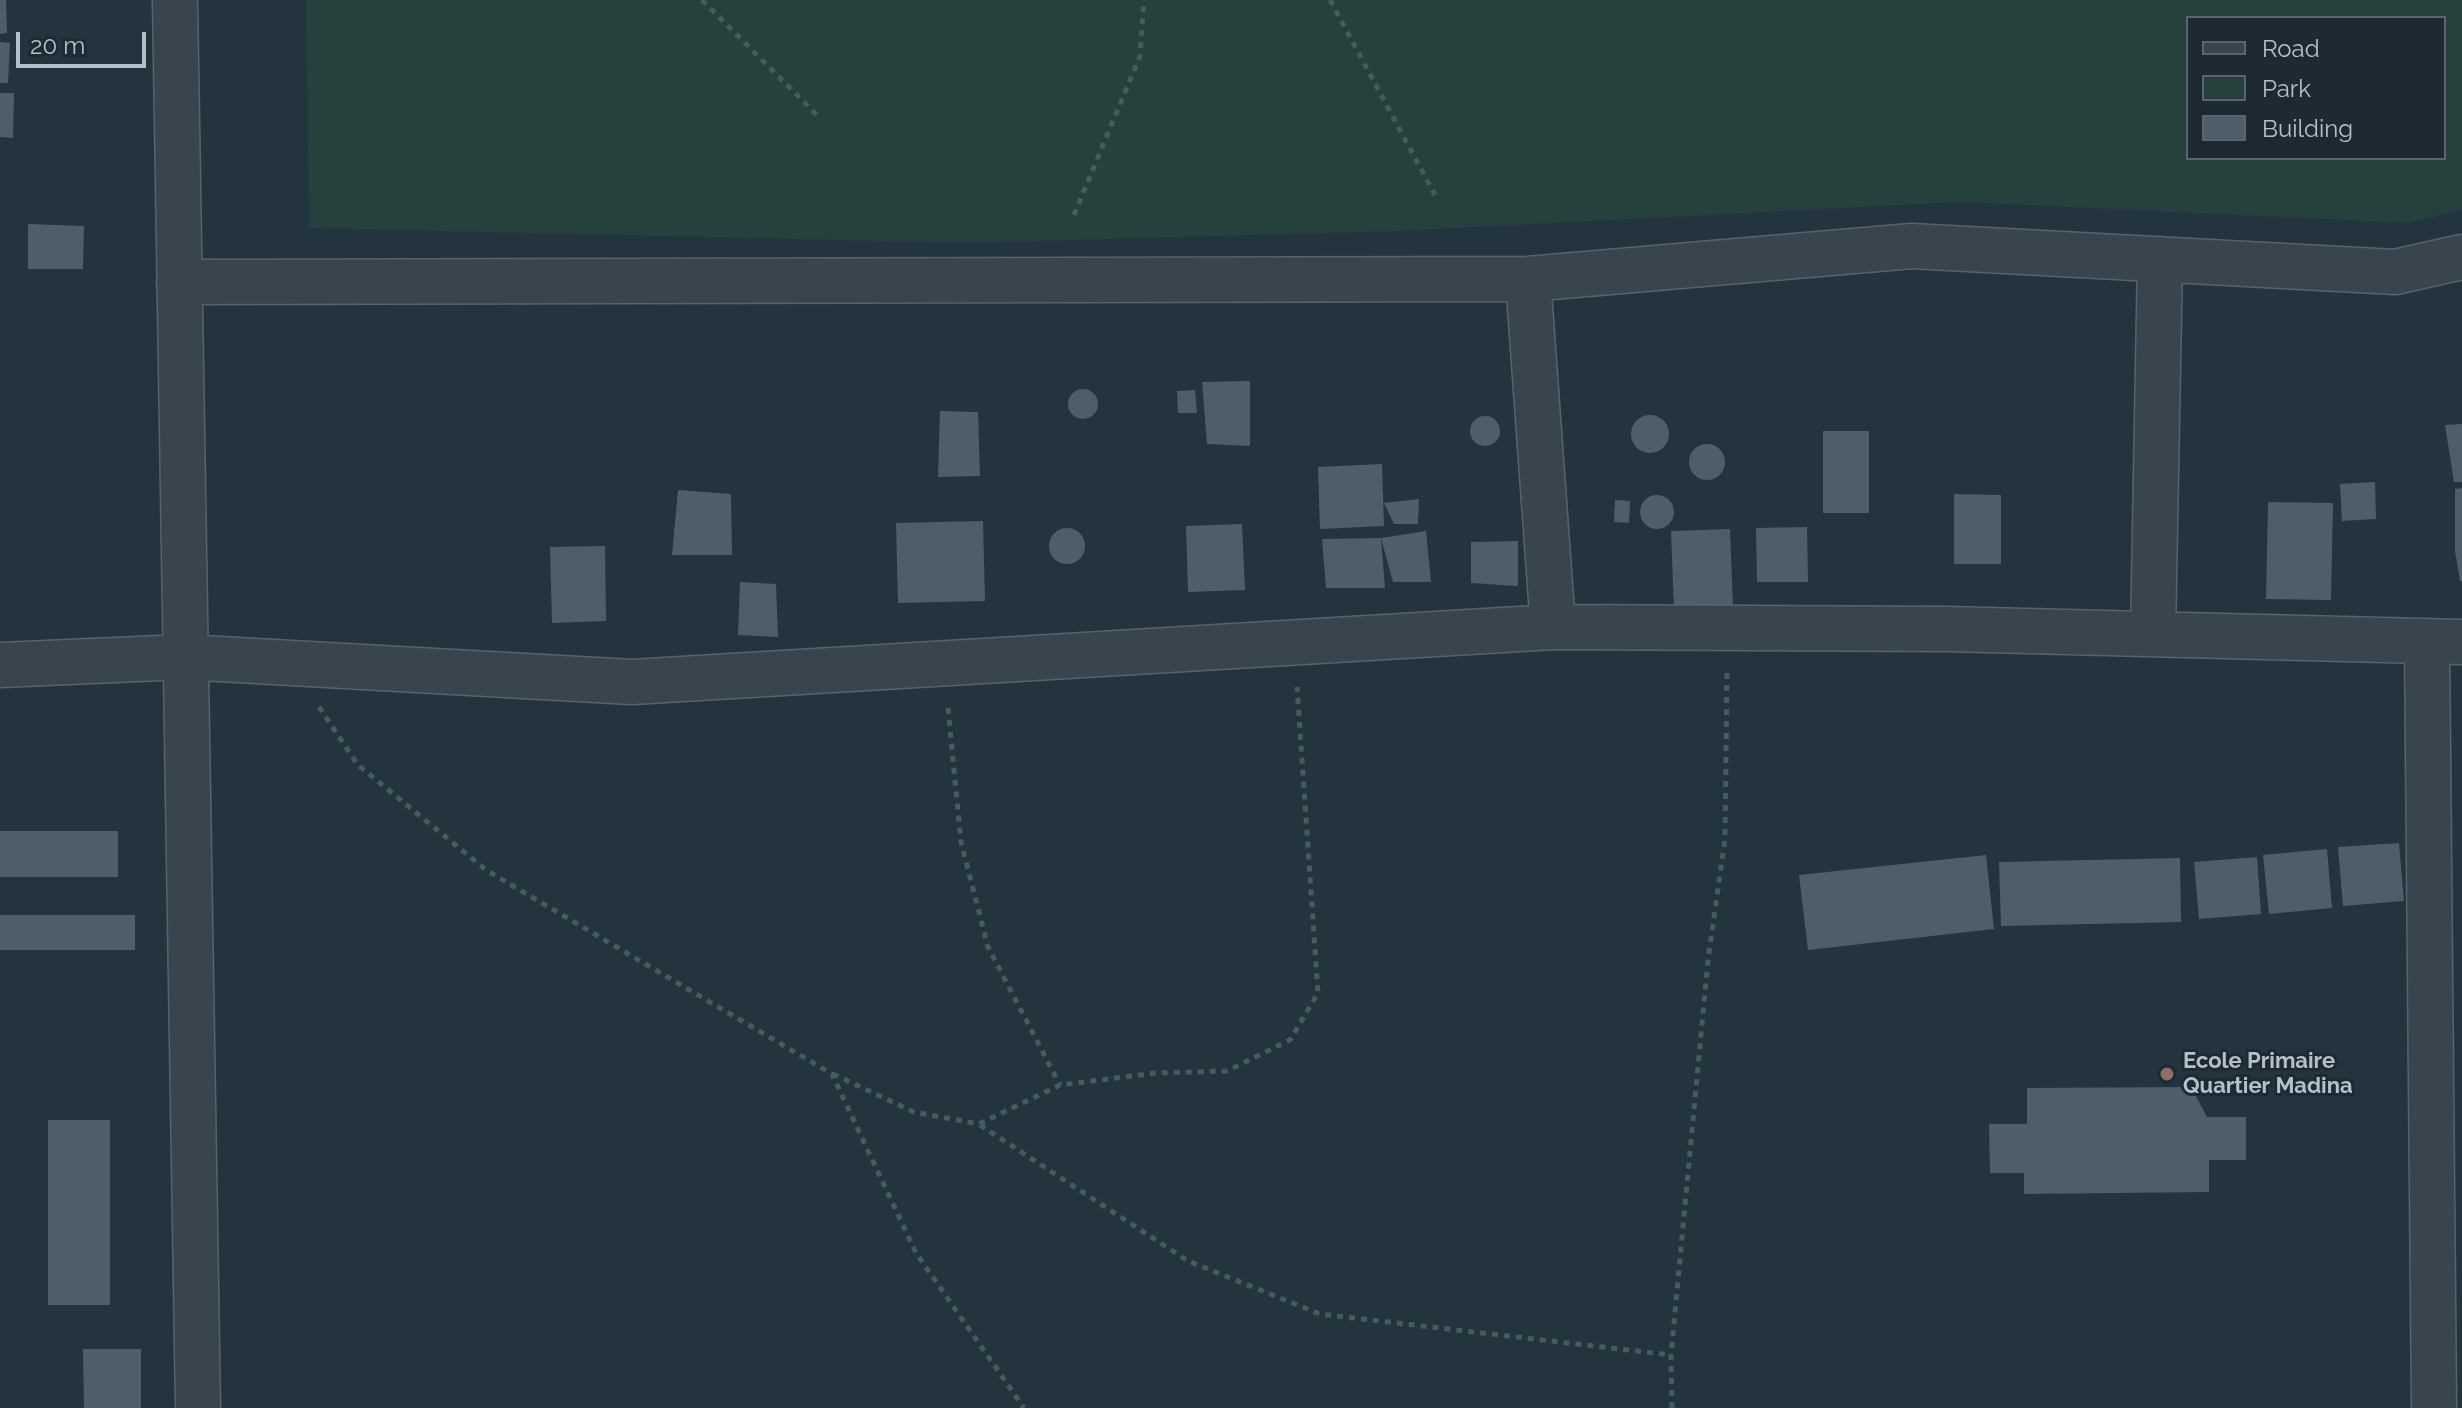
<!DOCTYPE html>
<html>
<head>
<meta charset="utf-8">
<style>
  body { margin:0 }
  #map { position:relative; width:2462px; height:1408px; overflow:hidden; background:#24343f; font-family:Raleway,sans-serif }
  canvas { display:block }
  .legend { position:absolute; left:2186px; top:16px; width:260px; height:144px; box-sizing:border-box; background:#1d2a34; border:2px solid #596670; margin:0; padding:10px 14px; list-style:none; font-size:24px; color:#b4c0c9 }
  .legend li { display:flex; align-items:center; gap:16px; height:40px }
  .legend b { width:40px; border:2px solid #596670 }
  .scale { position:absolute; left:16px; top:32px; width:130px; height:36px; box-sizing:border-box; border:4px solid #b4c0c9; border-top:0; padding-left:10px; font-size:24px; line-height:28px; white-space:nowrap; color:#b4c0c9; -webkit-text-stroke:6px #1d2a34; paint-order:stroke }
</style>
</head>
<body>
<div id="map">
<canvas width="2462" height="1408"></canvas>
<ul class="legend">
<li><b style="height:10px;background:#38454f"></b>Road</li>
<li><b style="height:22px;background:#26403e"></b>Park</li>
<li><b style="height:22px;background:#4d5e6a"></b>Building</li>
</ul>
<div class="scale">20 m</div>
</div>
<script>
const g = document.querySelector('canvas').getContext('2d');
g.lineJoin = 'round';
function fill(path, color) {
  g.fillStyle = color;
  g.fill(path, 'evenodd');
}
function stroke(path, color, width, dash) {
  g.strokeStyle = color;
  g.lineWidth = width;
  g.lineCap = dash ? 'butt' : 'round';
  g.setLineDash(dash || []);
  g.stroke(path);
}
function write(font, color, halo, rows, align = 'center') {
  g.font = font + ' Raleway,sans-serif';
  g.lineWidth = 6;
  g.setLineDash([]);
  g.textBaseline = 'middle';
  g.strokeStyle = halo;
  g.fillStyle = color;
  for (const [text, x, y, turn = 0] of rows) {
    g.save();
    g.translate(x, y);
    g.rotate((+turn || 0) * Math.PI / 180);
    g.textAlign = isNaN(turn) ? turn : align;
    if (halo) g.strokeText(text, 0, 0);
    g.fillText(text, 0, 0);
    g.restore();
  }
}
const green = new Path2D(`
  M 306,0 L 2462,0 L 2462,210 L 2407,223 L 1961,202 L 1400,231 L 965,243 L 309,228 ZM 2188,18 L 2444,18 L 2444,158 L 2188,158 Z`);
const building = new Path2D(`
  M 0,0 L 6,0 L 7,33 L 0,34 Z
  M 0,42 L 10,43 L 8,83 L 0,83 Z
  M 0,93 L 14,93 L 13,138 L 0,137 Z
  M 28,224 L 84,226 L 83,269 L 28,269 Z
  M 1250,381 L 1250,446 L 1207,444 L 1202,382 Z
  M1068 404a15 15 0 1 1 30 0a15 15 0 1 1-30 0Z
  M 1195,390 L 1197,413 L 1178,413 L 1177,391 Z
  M 940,411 L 978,412 L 980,476 L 938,477 Z
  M1631 434a19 19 0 1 1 38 0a19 19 0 1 1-38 0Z
  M1470 431a15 15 0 1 1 30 0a15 15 0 1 1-30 0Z
  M 2462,424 L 2462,482 L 2454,482 L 2445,425 Z
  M 1823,431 L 1869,431 L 1869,513 L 1823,513 Z
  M1689 462a18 18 0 1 1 36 0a18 18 0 1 1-36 0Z
  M 1382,464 L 1384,526 L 1320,529 L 1318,467 Z
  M 2375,482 L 2376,519 L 2342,521 L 2340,484 Z
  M 2462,488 L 2462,581 L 2460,581 L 2455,551 L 2455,489 Z
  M 678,490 L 731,494 L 732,555 L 672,555 Z
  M 1954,494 L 2001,495 L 2001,564 L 1954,564 Z
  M1640 512a17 17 0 1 1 34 0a17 17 0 1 1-34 0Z
  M 1419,499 L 1418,524 L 1394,524 L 1384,503 Z
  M 1615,500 L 1630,501 L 1629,523 L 1614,522 Z
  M 2268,502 L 2333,503 L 2331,600 L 2266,599 Z
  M 983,521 L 985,601 L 898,603 L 896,523 Z
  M 1242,524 L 1245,590 L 1188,592 L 1186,526 Z
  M 1807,527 L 1808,582 L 1757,582 L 1756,528 Z
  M1049 546a18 18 0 1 1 36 0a18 18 0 1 1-36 0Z
  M 1730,529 L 1733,608 L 1674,611 L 1671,531 Z
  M 1426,531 L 1431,582 L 1393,582 L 1381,538 Z
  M 1381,538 L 1385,588 L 1326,588 L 1322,539 Z
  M 1518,541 L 1518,586 L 1471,583 L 1471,542 Z
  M 605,546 L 606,621 L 552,623 L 550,547 Z
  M 740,582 L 776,584 L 778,637 L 738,635 Z
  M 0,831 L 118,831 L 118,877 L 0,877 Z
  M 2399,843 L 2404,901 L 2343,906 L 2338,847 Z
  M 2327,849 L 2332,908 L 2269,914 L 2263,855 Z
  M 1986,855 L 1994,929 L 1808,950 L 1799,875 Z
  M 2257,857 L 2261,914 L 2199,919 L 2194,862 Z
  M 2180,858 L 2181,922 L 2001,926 L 1999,862 Z
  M 0,915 L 135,915 L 135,950 L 0,950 Z
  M 2191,1087 L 2207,1117 L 2246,1117 L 2246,1160 L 2209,1160 L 2209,1192 L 2024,1194 L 2024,1173 L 1990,1173 L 1989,1124 L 2027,1124 L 2027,1088 Z
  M 48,1120 L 110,1120 L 110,1305 L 48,1305 Z
  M 83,1349 L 141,1349 L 141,1408 L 84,1408 Z`);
const path = new Path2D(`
  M 702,0 L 820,118
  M 1330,0 L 1435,195
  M 1074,215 L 1140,56 L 1144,0
  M 319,707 L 358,765 L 486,870 L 832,1074 L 916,1253 L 1024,1408
  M 948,708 L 961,842 L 988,947 L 1060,1085
  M 833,1074 L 914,1112 L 979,1124 L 1060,1085 L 1155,1073 L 1227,1071 L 1290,1040 L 1318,993 L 1297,687
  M 980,1125 L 1188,1261 L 1320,1314 L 1671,1355
  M 1672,1408 L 1671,1355 L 1708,960 L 1725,839 L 1727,672`);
const minor = new Path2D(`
  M 175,0 L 198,1408
  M 1528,279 L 1553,627
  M 179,282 L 1528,279 L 1912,246 L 2395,272 L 2462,257
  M 2153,634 L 2160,259
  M 2427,641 L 2434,1408
  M 0,665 L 184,657 L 632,682 L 1553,627 L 1947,629 L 2462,642`);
const markers = [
  [2167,1074,8,"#8d6e63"]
];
const poiNames = [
  ["Ecole Primaire",2183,1061],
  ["Quartier Madina",2183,1086]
];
fill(green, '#26403e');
fill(building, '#4d5e6a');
stroke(minor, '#56636c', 47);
stroke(path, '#445c5a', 5, [6, 6]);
stroke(minor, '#38454f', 44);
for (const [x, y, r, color] of markers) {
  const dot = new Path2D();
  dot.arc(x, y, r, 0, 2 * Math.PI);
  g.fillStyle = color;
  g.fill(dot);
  stroke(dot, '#1d2a34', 3);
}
write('bold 22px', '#b4c0c9', '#1d2a34', poiNames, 'left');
</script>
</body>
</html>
